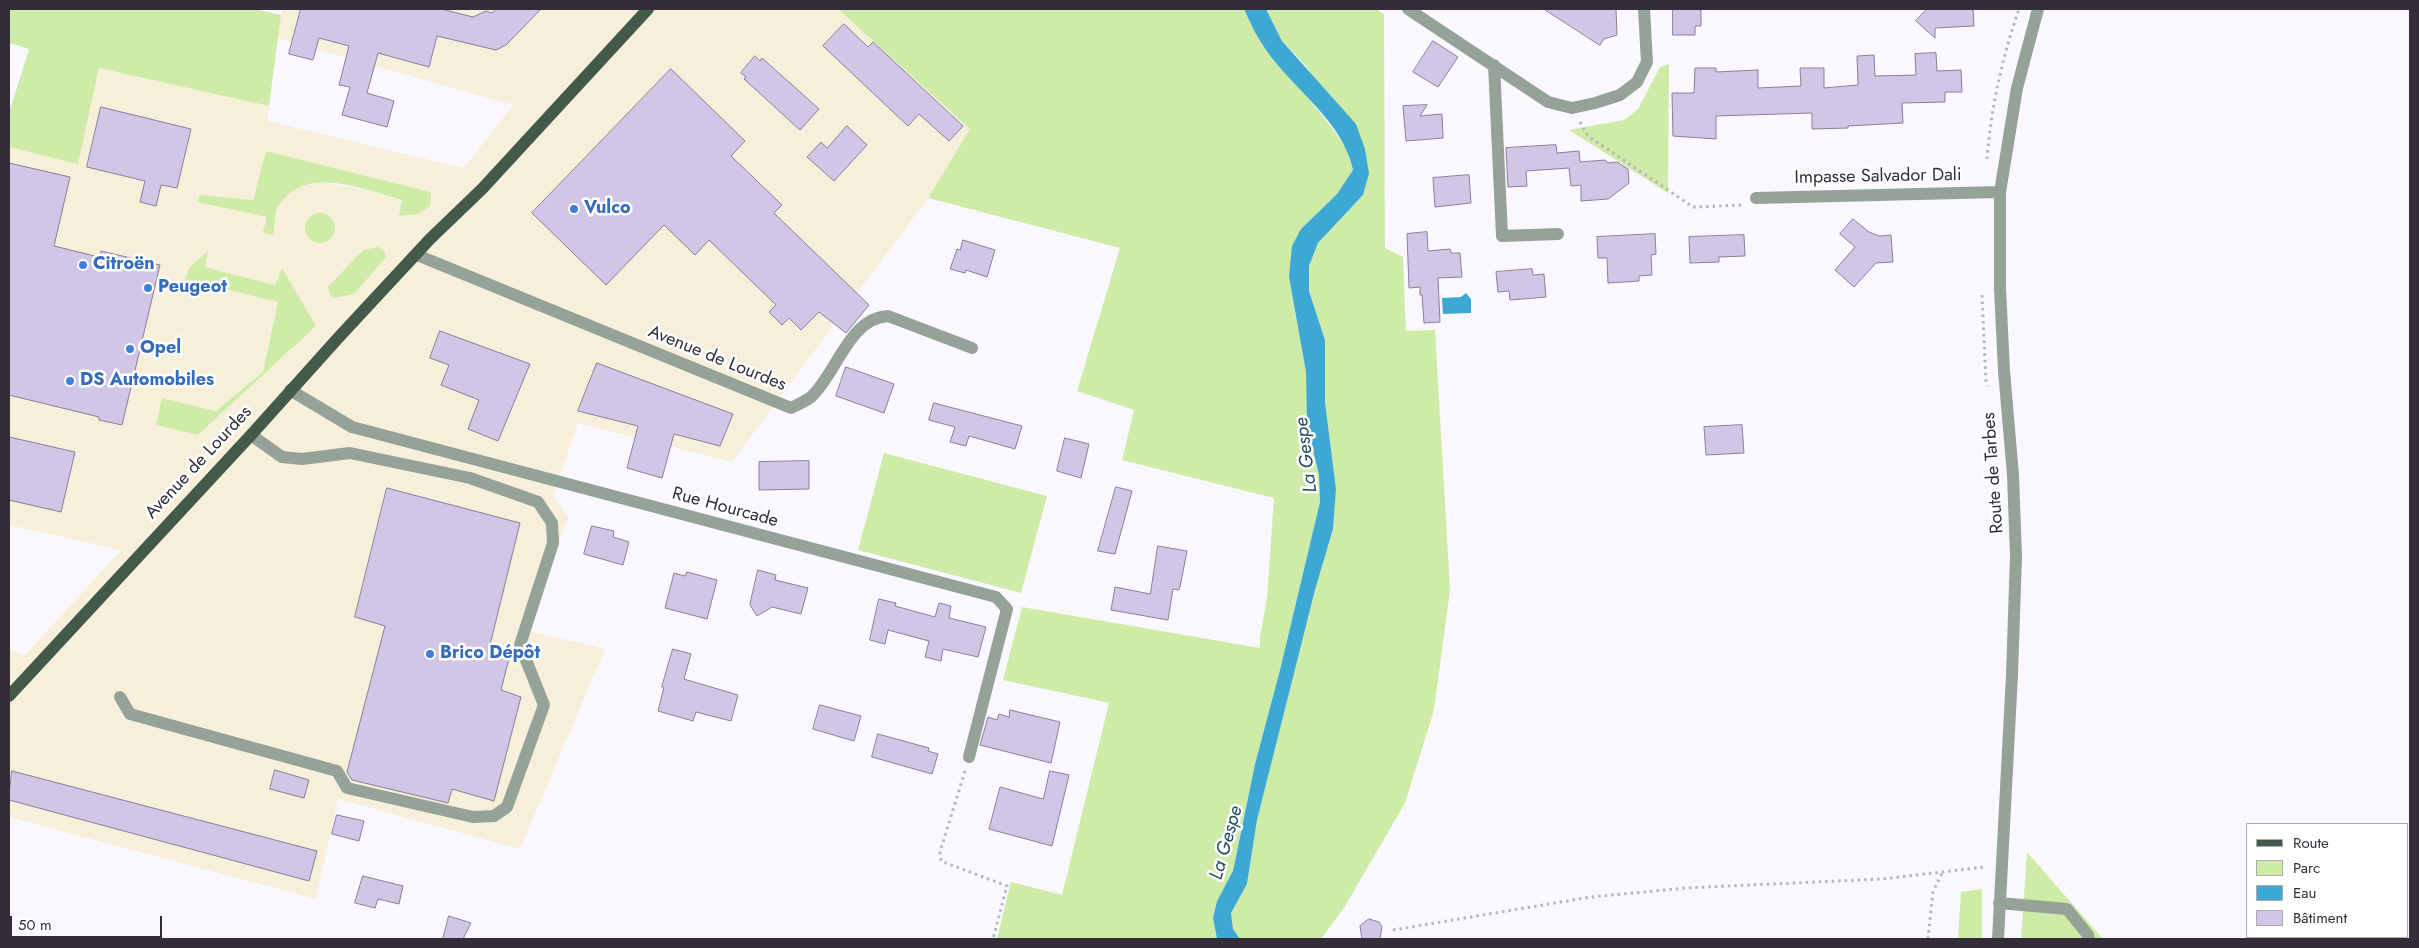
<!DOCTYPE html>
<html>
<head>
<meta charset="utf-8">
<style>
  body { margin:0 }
  #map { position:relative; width:2419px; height:948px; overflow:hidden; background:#faf8fe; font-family:Jost,sans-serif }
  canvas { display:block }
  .frame { position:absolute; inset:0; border:10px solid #322d39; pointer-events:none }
  .legend { position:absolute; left:2246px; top:823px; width:162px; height:115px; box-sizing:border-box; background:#fff; border:1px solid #adabb0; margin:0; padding:6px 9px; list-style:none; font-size:15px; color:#322d39 }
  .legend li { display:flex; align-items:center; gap:10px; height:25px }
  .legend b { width:25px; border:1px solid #adabb0 }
  .scale { position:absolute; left:10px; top:916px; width:152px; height:22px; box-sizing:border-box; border:2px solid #322d39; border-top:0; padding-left:6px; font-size:15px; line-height:18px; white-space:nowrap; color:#322d39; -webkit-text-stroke:4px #fff; paint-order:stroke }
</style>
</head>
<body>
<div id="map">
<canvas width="2419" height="948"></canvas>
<div class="frame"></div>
<ul class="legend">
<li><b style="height:6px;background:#435a4a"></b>Route</li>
<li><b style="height:14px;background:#ceeca7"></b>Parc</li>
<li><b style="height:14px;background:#3da8d4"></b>Eau</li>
<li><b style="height:14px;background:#d2c6e6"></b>Bâtiment</li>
</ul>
<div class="scale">50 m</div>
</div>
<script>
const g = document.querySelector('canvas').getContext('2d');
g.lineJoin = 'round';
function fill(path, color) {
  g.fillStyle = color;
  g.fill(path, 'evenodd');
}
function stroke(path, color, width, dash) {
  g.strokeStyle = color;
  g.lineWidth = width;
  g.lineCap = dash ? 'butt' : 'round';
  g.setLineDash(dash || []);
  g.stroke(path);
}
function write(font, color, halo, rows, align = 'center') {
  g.font = font + ' Jost,sans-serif';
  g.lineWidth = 5;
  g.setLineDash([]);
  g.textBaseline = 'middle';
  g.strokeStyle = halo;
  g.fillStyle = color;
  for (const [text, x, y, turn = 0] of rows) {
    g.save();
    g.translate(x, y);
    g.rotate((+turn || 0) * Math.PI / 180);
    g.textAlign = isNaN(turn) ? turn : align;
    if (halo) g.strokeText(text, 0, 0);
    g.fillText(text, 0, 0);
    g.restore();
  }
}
const commercial = new Path2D(`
  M 282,9 L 838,9 L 970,129 L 928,198 L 732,462 L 578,423 L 553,495 L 568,517 L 529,631 L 605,649 L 520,849 L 338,799 L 316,899 L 9,817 L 9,649 L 24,656 L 121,550 L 9,525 L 9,147 L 78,163 L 99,68 L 269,106 L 268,121 L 464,168 L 513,105 L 277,38 ZM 266,151 L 430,206 L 399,216 L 402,201 L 362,189 L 322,182 L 298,187 L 289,193 L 278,207 L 273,235 L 267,217 L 197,202 L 200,195 L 253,200 ZM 207,252 L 205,267 L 275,285 L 282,269 L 316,326 L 198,435 L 161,398 L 216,411 L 263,372 L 278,302 L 186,279 Z`);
const green = new Path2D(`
  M 9,9 L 255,9 L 281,15 L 269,106 L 99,68 L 78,164 L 9,147 L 9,113 L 29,49 L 9,43 Z
  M 838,9 L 1244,9 L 1251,25 L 1332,128 L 1346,148 L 1353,170 L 1337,194 L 1301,229 L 1289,277 L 1306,372 L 1307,425 L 1319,475 L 1320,502 L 1280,670 L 1255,764 L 1233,871 L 1217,901 L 1213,918 L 1217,939 L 997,939 L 1011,882 L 1062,895 L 1109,703 L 1003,680 L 1022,607 L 1260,648 L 1260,638 L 1267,597 L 1274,498 L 1122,460 L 1134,410 L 1077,391 L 1120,248 L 928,198 L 970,129 Z
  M 1266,9 L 1376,9 L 1384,14 L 1385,248 L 1403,257 L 1406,331 L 1435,330 L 1450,590 L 1434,710 L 1405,803 L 1344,908 L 1321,939 L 1240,939 L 1233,929 L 1231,913 L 1247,884 L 1257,820 L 1315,590 L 1333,529 L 1336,489 L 1325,402 L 1325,340 L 1309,291 L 1309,266 L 1318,243 L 1363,195 L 1369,174 L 1306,66 L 1282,41 Z
  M 1669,64 L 1668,193 L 1569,130 L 1624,120 L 1638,109 L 1660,67 Z
  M 266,151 L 431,192 L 430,206 L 418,214 L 399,216 L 402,200 C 368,191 312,166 284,199 C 282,202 279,205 277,208 C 275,216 275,227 273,235 L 263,232 L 267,217 L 197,202 L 200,195 L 253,200 Z
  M305 228a15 15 0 1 1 30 0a15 15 0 1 1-30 0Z
  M 378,247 L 384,251 L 386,257 L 354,294 L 334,298 L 330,295 L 328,287 L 363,250 Z
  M 208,251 L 205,267 L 275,285 L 282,268 L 316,326 L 198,435 L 156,425 L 162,398 L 216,411 L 263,372 L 278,302 L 185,279 L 190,267 Z
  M 884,453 L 1047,496 L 1021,593 L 858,550 Z
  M 2027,852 L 2103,939 L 2021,939 Z
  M 1982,889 L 1982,939 L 1958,939 L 1961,892 Z`);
const water = new Path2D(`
  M 1244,9 L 1266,9 L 1282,41 L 1356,124 L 1365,149 L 1369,174 L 1363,195 L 1318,243 L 1309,266 L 1309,291 L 1325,340 L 1325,402 L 1336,489 L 1333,529 L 1315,590 L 1257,820 L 1247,884 L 1231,913 L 1233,929 L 1240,939 L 1217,939 L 1213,918 L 1217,901 L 1233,871 L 1255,764 L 1280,670 L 1320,502 L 1319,475 L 1307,425 L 1306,372 L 1289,277 L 1292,246 L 1301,229 L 1337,194 L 1353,170 C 1343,121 1293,89 1266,50 C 1257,37 1250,23 1244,9 Z
  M 1466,293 L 1471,299 L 1471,313 L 1443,314 L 1442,298 L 1461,297 Z`);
const building = new Path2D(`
  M 301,9 L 441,9 L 473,17 L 486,11 L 492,13 L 496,9 L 541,9 L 506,45 L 496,50 L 437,36 L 429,67 L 378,53 L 367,93 L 394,101 L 387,127 L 342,115 L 350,87 L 339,85 L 349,46 L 319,38 L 313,60 L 289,54 Z
  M 1544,9 L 1616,9 L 1617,35 L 1604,39 L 1600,45 Z
  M 1673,9 L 1701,9 L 1701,26 L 1695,26 L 1695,35 L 1673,35 Z
  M 1927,9 L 1973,9 L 1974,26 L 1935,28 L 1935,38 L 1916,21 Z
  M 844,24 L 868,47 L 873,42 L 963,126 L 949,141 L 919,114 L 908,126 L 823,46 Z
  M 1433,41 L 1458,57 L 1438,87 L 1413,72 Z
  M 1936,53 L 1937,71 L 1961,70 L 1962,92 L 1945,92 L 1945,102 L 1902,103 L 1903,123 L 1848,126 L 1848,128 L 1812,129 L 1812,113 L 1716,116 L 1716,139 L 1673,136 L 1672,93 L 1694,93 L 1695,68 L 1716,68 L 1716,72 L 1758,70 L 1758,88 L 1801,86 L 1800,68 L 1824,68 L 1824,88 L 1858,85 L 1857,56 L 1874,55 L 1875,76 L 1916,75 L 1915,54 Z
  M 755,56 L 760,61 L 762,58 L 819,109 L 800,130 L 744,79 L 746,77 L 741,73 Z
  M 671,69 L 745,141 L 731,156 L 782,205 L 774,213 L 869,305 L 846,333 L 819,312 L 801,330 L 789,318 L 782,325 L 769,312 L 776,305 L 709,240 L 695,255 L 664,225 L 606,285 L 532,213 Z
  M 1427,105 L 1420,116 L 1442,114 L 1443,138 L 1406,141 L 1403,106 Z
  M 101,107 L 191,129 L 177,188 L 161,185 L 156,206 L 140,202 L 145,181 L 87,167 Z
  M 847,126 L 867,145 L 834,181 L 807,157 L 821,142 L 827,148 Z
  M 1556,145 L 1557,153 L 1579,151 L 1580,162 L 1605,160 L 1608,163 L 1617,162 L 1628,169 L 1629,183 L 1608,199 L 1581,201 L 1581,185 L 1571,186 L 1569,168 L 1526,171 L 1527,186 L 1508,187 L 1506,148 Z
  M 9,163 L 70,177 L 54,246 L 99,257 L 101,251 L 160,265 L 122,425 L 99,420 L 99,417 L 9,395 Z
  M 1469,175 L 1471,203 L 1435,207 L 1433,178 Z
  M 1853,219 L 1869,232 L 1879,236 L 1891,235 L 1893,262 L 1876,263 L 1854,287 L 1835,270 L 1855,247 L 1840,234 Z
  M 1427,232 L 1428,251 L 1450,249 L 1451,253 L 1460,253 L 1462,277 L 1438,278 L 1440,322 L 1424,323 L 1422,295 L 1420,295 L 1420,287 L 1409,288 L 1407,234 Z
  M 1655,234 L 1656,254 L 1651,255 L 1652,275 L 1639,276 L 1639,281 L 1608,283 L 1607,258 L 1598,258 L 1597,237 Z
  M 1744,235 L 1745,256 L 1719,257 L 1719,262 L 1690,263 L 1689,237 Z
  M 963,240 L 995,250 L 987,277 L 966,270 L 965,273 L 950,269 L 957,249 L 960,250 Z
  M 1532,269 L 1533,275 L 1544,274 L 1546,297 L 1510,300 L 1509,291 L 1498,292 L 1496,272 Z
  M 440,331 L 530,364 L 498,441 L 468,429 L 479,400 L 441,385 L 449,365 L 430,358 Z
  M 597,363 L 733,414 L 720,446 L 674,434 L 662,478 L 627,468 L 638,426 L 578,411 Z
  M 846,367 L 894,384 L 884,413 L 836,396 Z
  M 934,403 L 1022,426 L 1015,449 L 969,436 L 966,446 L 950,442 L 955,427 L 929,420 Z
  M 1742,425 L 1744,453 L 1706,455 L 1704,427 Z
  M 9,437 L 75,452 L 61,512 L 9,500 Z
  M 1065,438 L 1089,444 L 1081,478 L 1057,471 Z
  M 809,461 L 809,489 L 759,490 L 759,462 Z
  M 1116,487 L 1132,491 L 1115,554 L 1098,551 Z
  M 387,488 L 520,523 L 488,653 L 509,658 L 501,690 L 521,697 L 494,801 L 452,789 L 448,803 L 352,780 L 347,772 L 385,626 L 355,617 Z
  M 592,526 L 614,531 L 613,537 L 629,542 L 623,565 L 584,554 Z
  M 1158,546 L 1187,551 L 1180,587 L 1179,590 L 1173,589 L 1168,620 L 1111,610 L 1115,587 L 1150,594 Z
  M 758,570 L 776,575 L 775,580 L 808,588 L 801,614 L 772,607 L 757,616 L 750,605 Z
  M 687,572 L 717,580 L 707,619 L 665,608 L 674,573 L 685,576 Z
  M 879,599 L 896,603 L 895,606 L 935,617 L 939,603 L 951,606 L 949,618 L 986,627 L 978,657 L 943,649 L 941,661 L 925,657 L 929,641 L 888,630 L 885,644 L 870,640 Z
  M 673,649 L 691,654 L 684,679 L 738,695 L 731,721 L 696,712 L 693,721 L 658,711 L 664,687 L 662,687 Z
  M 820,705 L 861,716 L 854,741 L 813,729 Z
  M 1010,710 L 1060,722 L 1051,763 L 980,745 L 988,717 L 997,720 L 999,714 L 1009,717 Z
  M 878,734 L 929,748 L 928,751 L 938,754 L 932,774 L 872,757 Z
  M 275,770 L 309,780 L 304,798 L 270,789 Z
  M 12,771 L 317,851 L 309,881 L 9,800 Z
  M 1050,771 L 1069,775 L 1052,846 L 989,829 L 1000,787 L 1043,799 Z
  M 337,815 L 364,821 L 359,841 L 332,834 Z
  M 363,876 L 403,886 L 399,904 L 378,899 L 375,908 L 355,903 Z
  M 449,916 L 471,923 L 463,939 L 443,939 Z
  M 1369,919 L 1379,922 L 1382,927 L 1380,939 L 1362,939 L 1360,926 Z`);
const path = new Path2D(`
  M 1580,122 L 1588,136 L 1693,207 L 1744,205
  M 1987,159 C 1991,108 2002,58 2019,9
  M 1982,295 L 1986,382 L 1988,386
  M 965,771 L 940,852 L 941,861 L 1007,886 L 993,939
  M 1393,930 L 1591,897 L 1686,888 L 1881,879 L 1985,867
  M 1928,939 L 1933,892 L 1942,873`);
const minor = new Path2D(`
  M 1408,9 L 1548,102 L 1572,108 L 1595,103 L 1620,95 L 1637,82 L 1647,62 L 1644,9
  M 1494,65 L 1502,236 L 1558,234
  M 1756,198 L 2000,192
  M 417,255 L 791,408 C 797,405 806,401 811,397 C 837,373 849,318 888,316 L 972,348
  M 290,390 L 352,427 L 996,597 L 1007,609 L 969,757
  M 120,697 L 130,714 L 337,771 L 347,788 L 473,817 L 494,816 L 507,807 L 544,705 L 520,645 L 553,543 L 552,523 L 538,502 L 470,478 L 350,453 L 302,459 L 282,457 L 251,435
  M 1999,903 L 2067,909 L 2088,935 L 2089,939
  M 1998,939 L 2012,675 L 2016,556 L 2013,475 L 2004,371 L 2000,288 L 2000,192 L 2017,88 L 2038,9`);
const major = new Path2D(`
  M 9,696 L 251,435 L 339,337 L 430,239 L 482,189 L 648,9`);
const markers = [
  [574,209,5,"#3f7fe0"],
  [83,265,5,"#3f7fe0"],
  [148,288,5,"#3f7fe0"],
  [130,349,5,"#3f7fe0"],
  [70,381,5,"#3f7fe0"],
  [430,654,5,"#3f7fe0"]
];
const streetNames = [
  ["Impasse Salvador Dali",1878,177,-1],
  ["Avenue de Lourdes",717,359,22],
  ["Avenue de Lourdes",199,463,-47],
  ["Route de Tarbes",1994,473,-94],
  ["Rue Hourcade",725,508,15]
];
const shopNames = [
  ["Vulco",584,209],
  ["Citroën",93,265],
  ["Peugeot",158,288],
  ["Opel",140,349],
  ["DS Automobiles",80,381],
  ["Brico Dépôt",440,654]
];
const waterNames = [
  ["La Gespe",1307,455,-97],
  ["La Gespe",1227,843,-74]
];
fill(commercial, '#f7efd9');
fill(green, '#ceeca7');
fill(water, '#3da8d4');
fill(building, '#d2c6e6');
stroke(building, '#897e9b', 1);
stroke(path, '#b7b4bc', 3, [2.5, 4]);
stroke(minor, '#94a298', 12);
stroke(major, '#435a4a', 12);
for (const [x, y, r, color] of markers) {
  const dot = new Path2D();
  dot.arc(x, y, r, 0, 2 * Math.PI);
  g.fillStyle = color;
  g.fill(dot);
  stroke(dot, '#fff', 2);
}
write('18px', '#322d39', '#fff', streetNames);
write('bold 18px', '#366cbe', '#fff', shopNames, 'left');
write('italic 19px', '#234f62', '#fff', waterNames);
</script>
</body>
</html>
